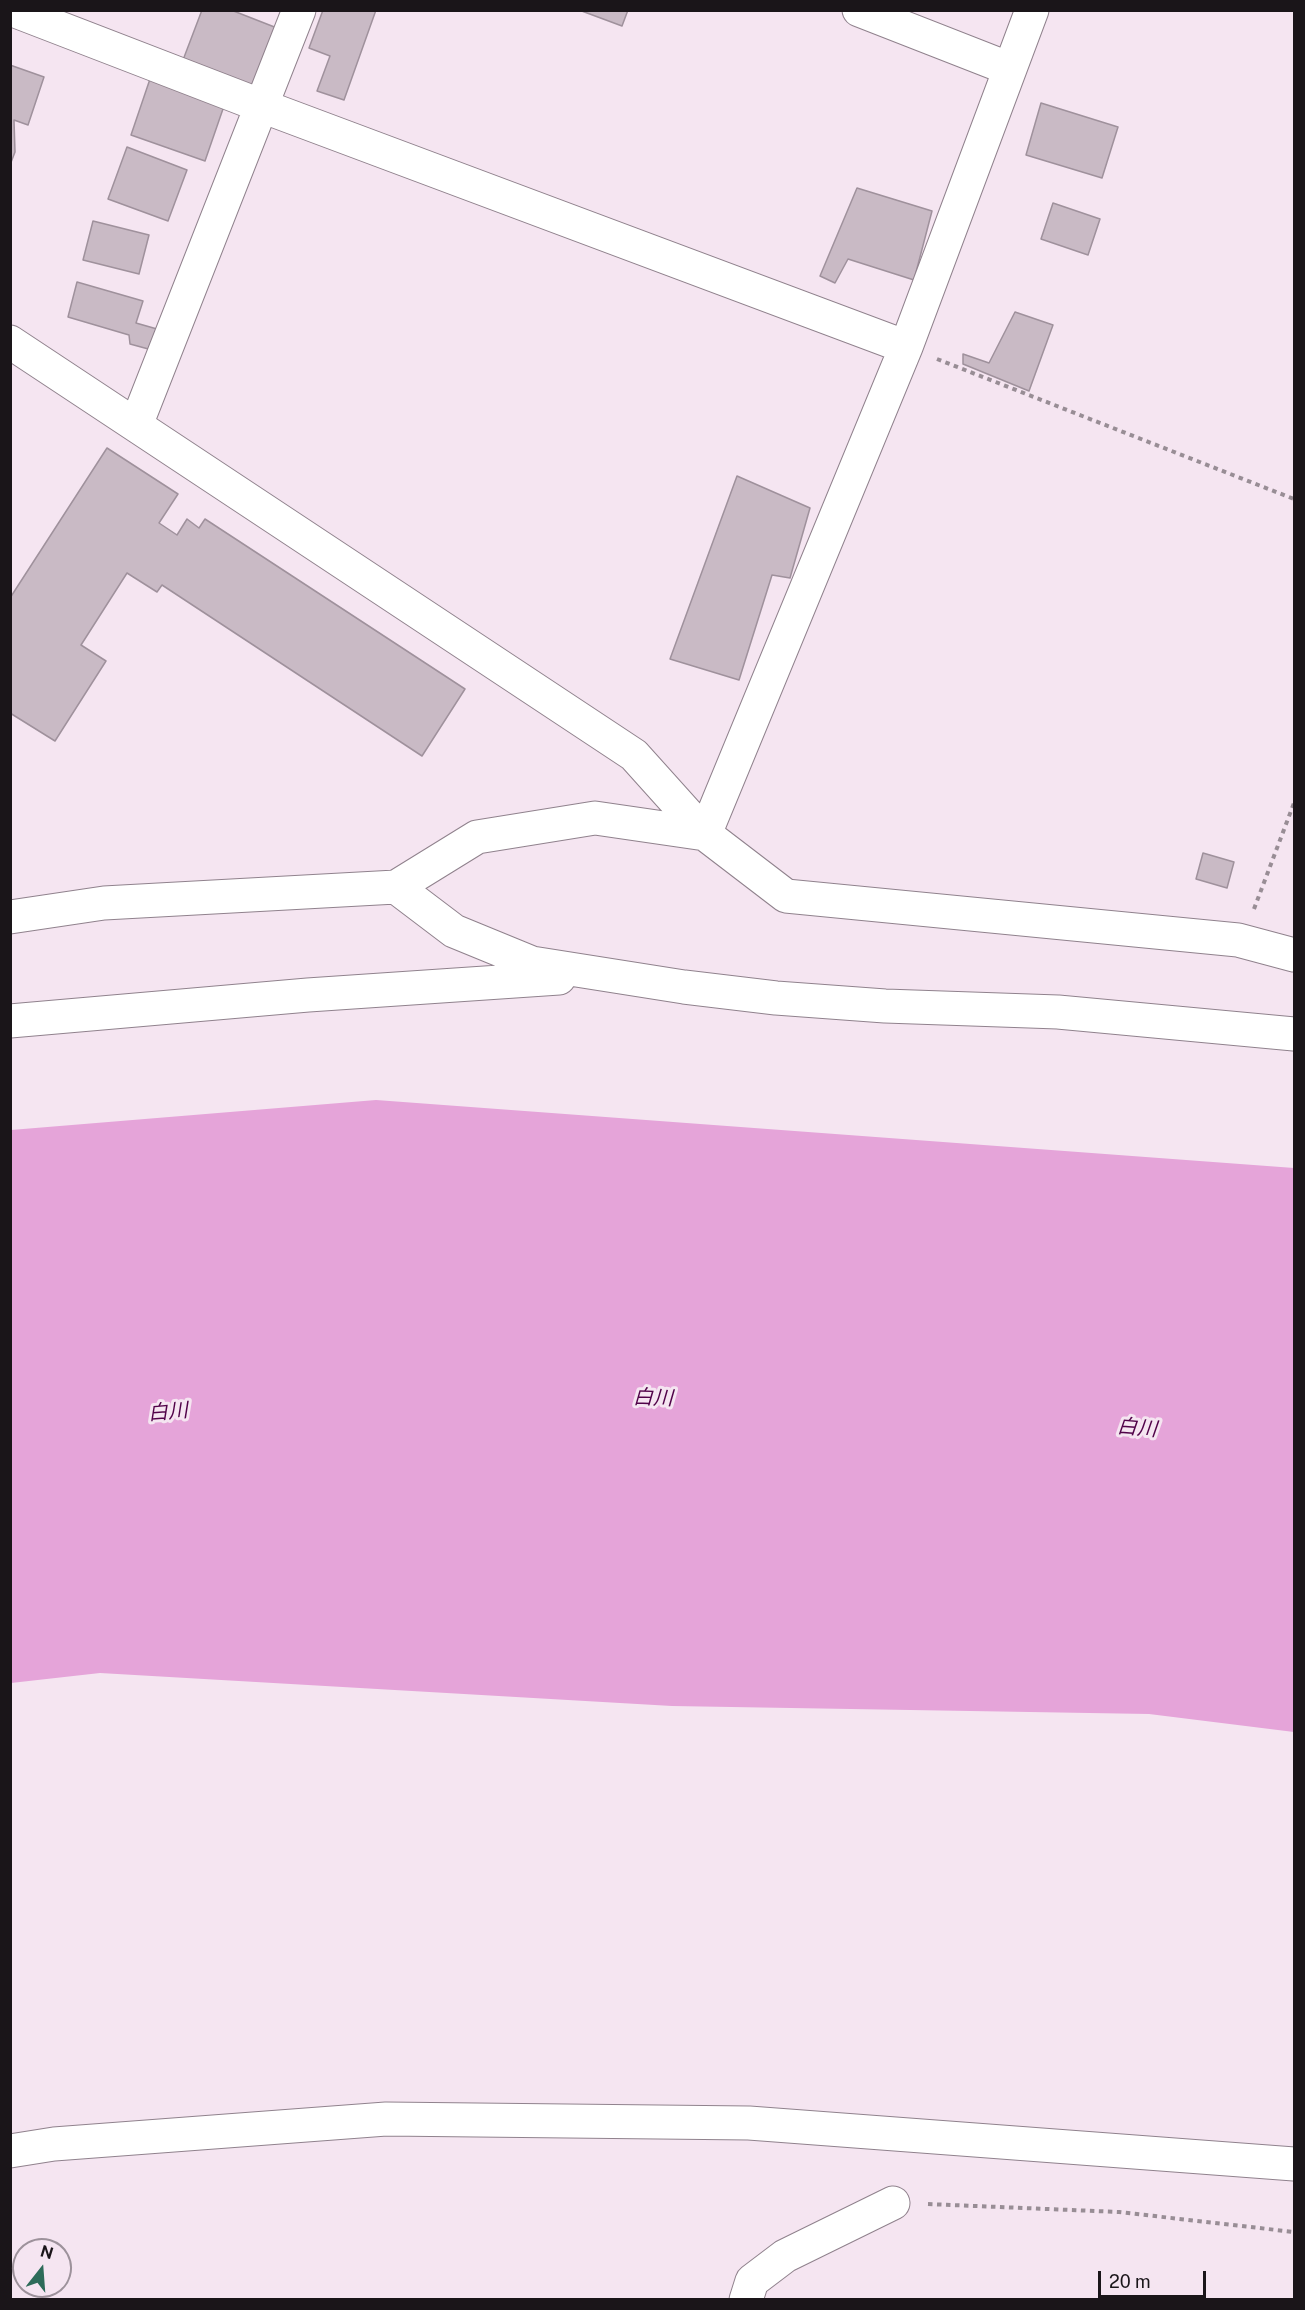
<!DOCTYPE html>
<html>
<head>
<meta charset="utf-8">
<style>
  body { margin:0 }
  #map { position:relative; width:1305px; height:2310px; overflow:hidden; background:#f5e5f1; font-family:"Public Sans",sans-serif }
  canvas { display:block }
  .frame { position:absolute; inset:0; border:12px solid #1a1519; pointer-events:none }
  .north { position:absolute; left:12px; top:2238px; width:60px; height:60px; box-sizing:border-box; background:#f5e5f1; border:2px solid #9d929b; border-radius:50%; rotate:17deg; font-size:16px; font-weight:700; line-height:24px; text-align:center; color:#1a1519 }
  .north::after { content:''; display:block; margin:auto; width:21px; height:27px; background:#2d6b59; clip-path:polygon(50% 0,100% 100%,50% 72%,0 100%) }
  .scale { position:absolute; left:1098px; top:2271px; width:108px; height:27px; box-sizing:border-box; border:3px solid #1a1519; border-top:0; padding-left:8px; font-size:18px; line-height:21px; white-space:nowrap; color:#1a1519; -webkit-text-stroke:4px #f5e5f1; paint-order:stroke }
</style>
</head>
<body>
<div id="map">
<canvas width="1305" height="2310"></canvas>
<div class="frame"></div>
<div class="north">N</div>
<div class="scale">20 m</div>
</div>
<script>
const g = document.querySelector('canvas').getContext('2d');
g.lineJoin = 'round';
function fill(path, color) {
  g.fillStyle = color;
  g.fill(path, 'evenodd');
}
function stroke(path, color, width, dash) {
  g.strokeStyle = color;
  g.lineWidth = width;
  g.lineCap = dash ? 'butt' : 'round';
  g.setLineDash(dash || []);
  g.stroke(path);
}
function write(font, color, halo, rows, align = 'center') {
  g.font = font + ' "Public Sans","Noto Sans JP",sans-serif';
  g.lineWidth = 6;
  g.setLineDash([]);
  g.textBaseline = 'middle';
  g.strokeStyle = halo;
  g.fillStyle = color;
  for (const [text, x, y, turn = 0] of rows) {
    g.save();
    g.translate(x, y);
    g.rotate((+turn || 0) * Math.PI / 180);
    g.textAlign = isNaN(turn) ? turn : align;
    if (halo) g.strokeText(text, 0, 0);
    g.fillText(text, 0, 0);
    g.restore();
  }
}
const water = new Path2D(`
  M 376,1100 L 1294,1168 L 1294,1732 L 1149,1714 L 672,1706 L 100,1673 L 11,1683 L 11,1130 Z`);
const building = new Path2D(`
  M 202,10 L 231,10 L 277,28 L 254,89 L 183,60 Z
  M 323,10 L 376,10 L 344,100 L 317,91 L 330,56 L 309,48 Z
  M 579,10 L 628,10 L 622,26 Z
  M 10,65 L 44,77 L 28,125 L 14,120 L 15,152 L 10,165 Z
  M 150,79 L 224,106 L 205,161 L 131,135 Z
  M 1041,103 L 1118,127 L 1102,178 L 1026,155 Z
  M 127,147 L 187,170 L 168,221 L 108,199 Z
  M 857,188 L 932,211 L 914,280 L 848,259 L 835,283 L 820,276 Z
  M 1053,203 L 1100,219 L 1088,255 L 1041,239 Z
  M 93,221 L 149,235 L 139,274 L 83,260 Z
  M 77,282 L 143,301 L 136,323 L 157,329 L 152,350 L 130,344 L 129,335 L 68,317 Z
  M 1015,312 L 1053,325 L 1029,391 L 963,364 L 963,354 L 989,363 Z
  M 107,448 L 178,494 L 159,523 L 177,535 L 187,519 L 199,528 L 205,519 L 465,689 L 422,756 L 162,585 L 157,592 L 127,573 L 81,645 L 106,661 L 55,741 L 10,713 L 10,598 Z
  M 737,476 L 810,508 L 790,578 L 772,575 L 739,680 L 670,659 Z
  M 1203,853 L 1234,862 L 1227,888 L 1196,879 Z`);
const path = new Path2D(`
  M 937,359 L 1294,499
  M 1254,909 L 1294,803
  M 928,2204 L 1119,2212 L 1294,2232`);
const minor = new Path2D(`
  M 13,10 L 262,106 L 906,347
  M 859,10 L 1010,69
  M 10,342 L 634,755 L 705,834 L 906,347 L 1032,10
  M 136,425 L 299,10
  M 396,887 L 477,837 L 595,818 L 705,834 L 786,896 L 1238,940 L 1294,955
  M 10,917 L 104,903 L 396,887 L 454,931 L 532,963 L 684,987 L 776,998 L 885,1006 L 1058,1012 L 1294,1034
  M 10,1021 L 308,995 L 559,978
  M 10,2151 L 54,2144 L 386,2119 L 749,2123 L 1294,2164
  M 746,2300 L 752,2281 L 785,2256 L 893,2203`);
const waterNames = [
  ["白川",653,1398,2],
  ["白川",168,1412,-5],
  ["白川",1137,1428,5]
];
fill(water, '#e5a4d9');
fill(building, '#c9bac5');
stroke(building, '#9f919c', 1.5);
stroke(minor, '#90828d', 35);
stroke(path, '#988d95', 4, [4.5, 4.5]);
stroke(minor, '#fff', 33);
write('italic 20px', '#510249', '#f5e5f1', waterNames);
</script>
</body>
</html>
